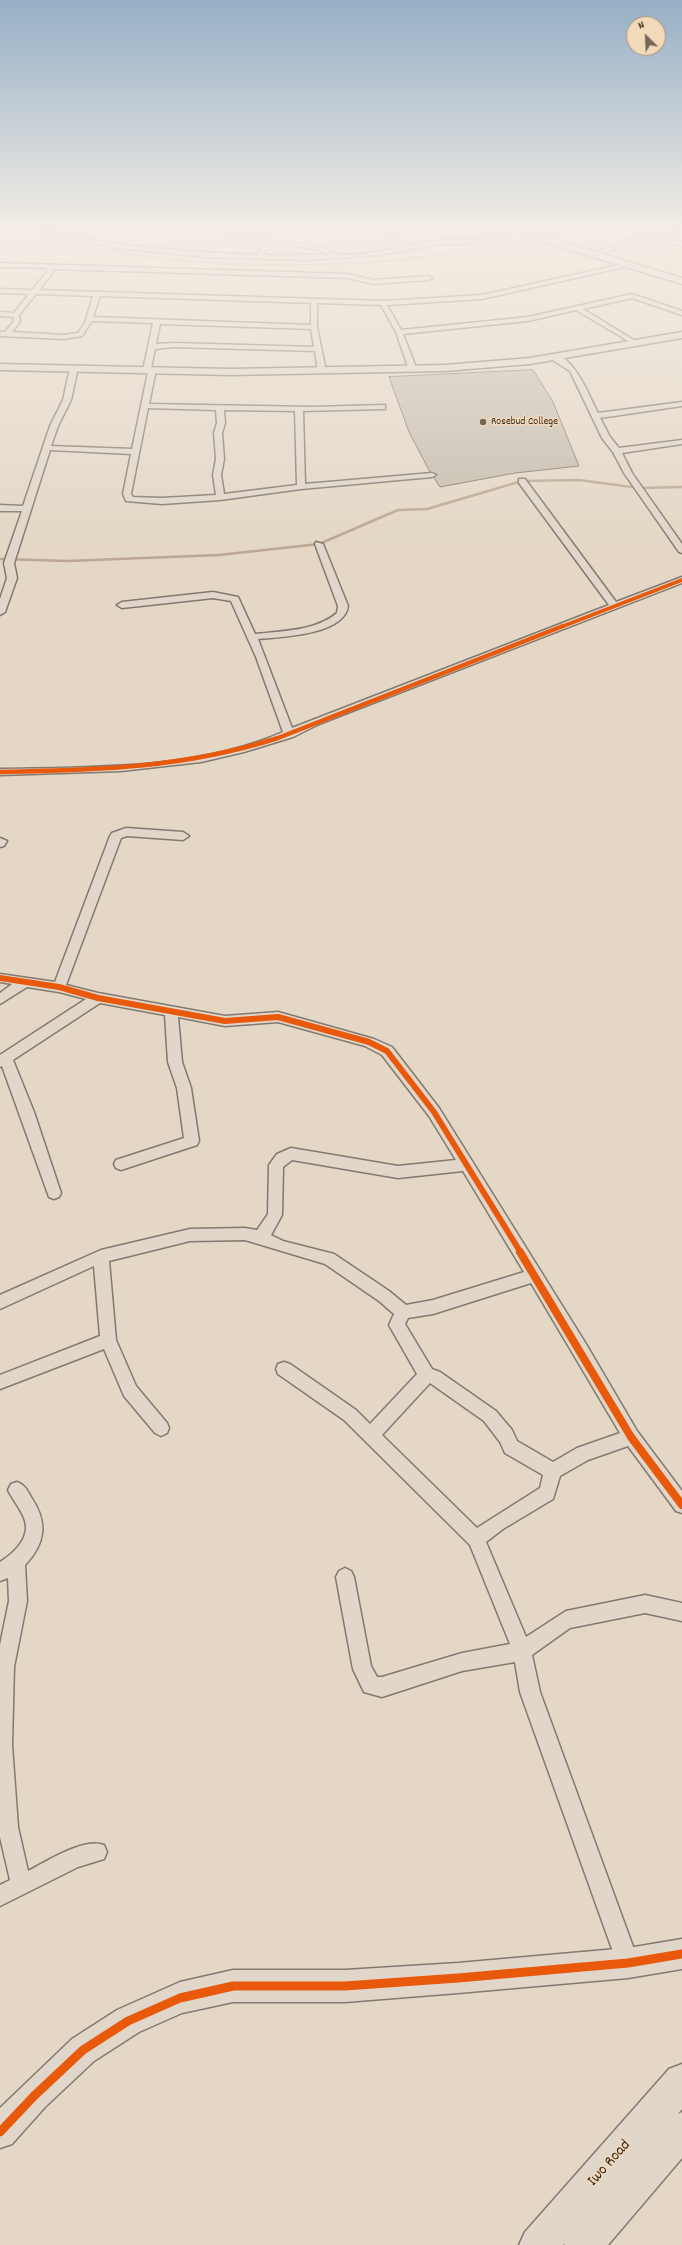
<!DOCTYPE html>
<html>
<head>
<meta charset="utf-8">
<style>
  body { margin:0 }
  #map { position:relative; width:682px; height:2245px; overflow:hidden; background:#e4d7c6; font-family:Dekko,sans-serif }
  canvas { display:block }
  .north { position:absolute; left:626px; top:16px; width:40px; height:40px; box-sizing:border-box; background:#f1d9b9; border:1px solid #a8937b; border-radius:50%; rotate:336deg; font-size:11px; font-weight:700; line-height:16px; text-align:center; color:#3b2a1e }
  .north::after { content:''; display:block; margin:auto; width:14px; height:18px; background:#766759; clip-path:polygon(50% 0,100% 100%,50% 72%,0 100%) }
</style>
</head>
<body>
<div id="map">
<canvas width="682" height="2245"></canvas>
<div class="north">N</div>
</div>
<script>
const g = document.querySelector('canvas').getContext('2d');
g.lineJoin = 'round';
function stroke(path, color, width, dash) {
  g.strokeStyle = color;
  g.lineWidth = width;
  g.lineCap = dash ? 'butt' : 'round';
  g.setLineDash(dash || []);
  g.stroke(path);
}
function fill(path, color) {
  g.fillStyle = color;
  g.fill(path, 'evenodd');
}
function write(font, color, halo, rows, align = 'center') {
  g.font = font + ' Dekko,sans-serif';
  g.lineWidth = 3;
  g.setLineDash([]);
  g.textBaseline = 'middle';
  g.strokeStyle = halo;
  g.fillStyle = color;
  for (const [text, x, y, turn = 0] of rows) {
    g.save();
    g.translate(x, y);
    g.rotate((+turn || 0) * Math.PI / 180);
    g.textAlign = isNaN(turn) ? turn : align;
    if (halo) g.strokeText(text, 0, 0);
    g.fillText(text, 0, 0);
    g.restore();
  }
}
const stream = new Path2D(`
  M 0,559 L 68,561 L 219,555 L 319,544 L 398,510 L 427,509 L 522,481 L 579,480 L 639,488 L 682,487`);
const building = new Path2D(`
  M 533,370 L 553,402 L 579,466 L 515,473 L 440,487 L 434,478 L 437,474 L 430,472 L 409,432 L 389,377 Z`);
const street = new Path2D(`
  M 37,231 C 65,231 92,241 119,244 C 165,250 211,253 257,255 L 260,249 L 270,243 L 269,241 L 224,235 L 227,233 L 261,235 L 273,239 L 276,244 L 265,251 L 264,255 L 329,255 L 318,250 L 296,246 L 296,244 C 313,241 324,251 338,254 C 354,257 386,250 403,247 L 393,239 L 387,231 L 395,231 L 398,237 L 409,246 L 441,240 L 471,240 L 508,231 L 520,231 L 471,244 L 441,244 L 379,255 L 305,260 L 206,257 L 118,248 Z
  M 667,231 L 679,231 L 662,236 L 682,242 L 682,246 L 655,238 L 633,242 L 594,256 L 589,255 L 629,240 Z
  M 0,263 L 348,274 L 373,280 L 429,276 L 432,278 L 429,280 L 373,284 L 348,278 L 53,269 L 53,272 L 39,290 L 383,301 L 482,295 L 627,263 L 629,266 L 482,299 L 387,305 L 401,330 L 528,317 L 632,294 L 682,311 L 682,315 L 632,298 L 583,309 L 637,342 L 637,344 L 635,345 L 576,310 L 528,321 L 403,334 L 417,370 L 413,372 L 409,370 L 396,332 L 381,305 L 317,303 L 317,327 L 326,371 L 322,373 L 318,371 L 315,351 L 174,347 L 155,349 L 151,368 L 156,370 L 149,404 L 312,407 L 385,405 L 385,409 L 382,409 L 303,411 L 305,484 L 432,473 L 436,475 L 432,477 L 301,489 L 220,500 L 162,504 L 126,501 L 123,494 L 131,454 L 50,450 L 14,563 L 17,578 L 5,612 L 0,615 L 0,599 L 7,578 L 4,563 L 22,511 L 0,511 L 0,505 L 23,506 L 50,426 L 63,400 L 70,368 L 74,366 L 78,368 L 71,400 L 58,426 L 51,446 L 132,449 L 148,372 L 143,370 L 153,323 L 92,321 L 82,336 L 64,339 L 0,336 L 0,332 L 5,332 L 14,321 L 13,317 L 0,316 L 0,312 L 14,313 L 29,294 L 0,293 L 0,289 L 32,290 L 47,272 L 47,268 L 0,267 ZM 36,294 L 93,296 L 85,323 L 78,333 L 64,335 L 12,332 L 20,321 L 19,315 ZM 100,296 L 311,303 L 311,325 L 93,317 ZM 160,324 L 311,329 L 314,347 L 174,343 L 156,344 ZM 148,408 L 216,410 L 217,423 L 214,433 L 216,459 L 213,475 L 216,495 L 162,498 L 133,497 L 131,494 ZM 224,410 L 295,411 L 297,485 L 224,494 L 221,475 L 224,459 L 222,433 L 225,423 Z
  M 551,355 C 573,352 590,398 598,413 L 682,402 L 682,406 L 600,418 L 610,437 L 619,448 L 682,440 L 682,444 L 622,453 L 632,473 L 682,544 L 682,553 L 679,552 L 624,473 L 613,452 L 602,438 L 570,371 L 551,359 Z
  M 519,479 L 525,479 L 616,602 L 682,577 L 682,583 L 319,724 L 293,737 L 244,752 L 201,762 L 121,771 L 0,775 L 0,769 C 93,767 196,770 283,732 L 256,657 L 231,601 L 213,598 L 122,608 L 117,605 L 122,602 L 213,592 L 238,597 L 255,634 C 282,631 316,631 337,613 L 338,606 L 315,544 L 316,542 L 323,544 L 348,606 C 344,635 281,637 258,639 L 292,728 L 609,605 L 519,483 Z
  M 126,828 L 183,832 L 189,836 L 183,840 L 127,836 L 121,838 L 66,985 L 98,993 L 225,1016 L 278,1012 L 374,1039 L 392,1047 L 439,1108 L 586,1344 L 637,1431 L 682,1491 L 682,1513 L 676,1511 L 628,1446 L 588,1460 L 560,1476 L 553,1499 L 503,1529 L 486,1542 L 526,1637 L 566,1611 L 645,1595 L 682,1603 L 682,1621 L 645,1613 L 570,1628 L 532,1655 L 540,1692 L 639,1963 L 636,1971 L 628,1974 L 620,1971 L 617,1963 L 520,1692 L 515,1662 L 462,1671 L 382,1697 L 364,1692 L 353,1669 L 336,1577 L 339,1571 L 345,1568 L 351,1571 L 354,1577 L 371,1666 L 377,1677 L 382,1677 L 462,1653 L 510,1644 L 470,1545 L 344,1420 L 278,1374 L 276,1369 L 278,1364 L 284,1362 L 290,1364 L 356,1410 L 370,1424 L 417,1374 L 389,1325 L 394,1314 L 379,1301 L 325,1264 L 245,1240 L 190,1241 L 109,1261 L 116,1340 L 136,1386 L 167,1423 L 169,1428 L 167,1433 L 161,1436 L 155,1433 L 124,1396 L 104,1349 L 0,1389 L 0,1375 L 100,1336 L 94,1266 L 0,1309 L 0,1295 L 101,1250 L 190,1229 L 245,1228 L 257,1230 L 268,1214 L 269,1165 L 277,1154 L 291,1148 L 398,1166 L 456,1160 L 429,1116 L 382,1055 L 365,1046 L 278,1022 L 225,1026 L 178,1017 L 182,1062 L 191,1088 L 199,1141 L 197,1145 L 121,1170 L 116,1168 L 114,1164 L 116,1160 L 184,1138 L 177,1088 L 168,1062 L 165,1015 L 100,1003 L 13,1060 L 34,1112 L 61,1193 L 59,1197 L 54,1199 L 49,1197 L 2,1066 L 0,1067 L 0,1055 L 86,999 L 59,992 L 27,987 L 0,1004 L 0,993 L 12,984 L 0,982 L 0,974 L 55,982 L 110,836 L 112,833 ZM 292,1160 L 398,1178 L 463,1171 L 524,1272 L 433,1300 L 406,1305 L 389,1291 L 334,1254 L 283,1241 L 271,1235 L 282,1215 L 283,1167 ZM 531,1283 L 620,1433 L 577,1448 L 553,1462 L 517,1441 L 512,1430 L 496,1411 L 440,1372 L 432,1369 L 405,1324 L 408,1318 L 433,1314 ZM 430,1383 L 484,1421 L 500,1442 L 505,1453 L 543,1475 L 540,1488 L 477,1528 L 382,1435 Z
  M 0,838 L 7,841 L 4,846 L 0,847 Z
  M 17,1482 C 25,1485 27,1490 31,1497 C 48,1522 46,1543 25,1565 L 27,1601 L 14,1667 L 12,1745 L 18,1827 L 28,1871 C 47,1861 85,1837 104,1845 L 107,1852 L 104,1859 L 78,1867 L 0,1906 L 0,1885 L 10,1880 L 0,1837 L 0,1645 L 9,1601 L 8,1578 L 0,1581 L 0,1562 C 14,1553 32,1537 24,1518 C 20,1508 13,1500 8,1490 L 11,1484 Z`);
const secondary = new Path2D(`
  M 524,231 L 534,231 L 540,235 L 682,278 L 682,284 L 534,239 Z
  M 682,332 L 682,338 L 530,364 L 445,371 L 230,375 L 0,370 L 0,364 L 230,369 L 445,365 L 530,358 Z
  M 682,1939 L 682,1969 L 628,1978 L 458,1993 L 345,2002 L 233,2002 L 182,2013 L 139,2032 L 94,2061 L 45,2107 L 12,2144 L 0,2148 L 0,2108 L 72,2039 L 117,2010 L 180,1982 L 233,1970 L 345,1970 L 458,1963 L 628,1948 Z`);
const primary = new Path2D(`
  M 682,2064 L 682,2109 L 678,2114 L 682,2112 L 682,2158 L 608,2245 L 564,2245 L 565,2243 L 563,2245 L 519,2245 L 525,2232 L 669,2069 Z`);
const rail = new Path2D(`
  M 13,231 C 58,241 104,251 150,257 C 240,268 334,268 424,257 C 471,251 518,241 564,231`);
const cyclewayFar4 = new Path2D(`
  M 561,627 L 682,580`);
const cyclewayFar3 = new Path2D(`
  M 0,772 C 99,770 183,768 278,738 L 563,626`);
const cyclewayFar2 = new Path2D(`
  M 0,978 L 59,987 L 98,998 L 225,1021 L 278,1017 L 369,1042 L 387,1051 L 434,1112 L 521,1253`);
const cyclewayFar1 = new Path2D(`
  M 520,1252 L 631,1437 L 682,1505`);
const cycleway = new Path2D(`
  M 0,2132 L 34,2096 L 83,2050 L 128,2021 L 180,1998 L 233,1986 L 345,1986 L 458,1978 L 628,1963 L 682,1954`);
const markers = [
  [483,422,4,"#766759"]
];
const farPoinames = [
  ["Rosebud College",491,422]
];
const nearStreetnames = [
  ["Iwo Road",610,2164,-48]
];
stroke(stream, '#bba792', 2.5);
fill(building, '#c7bdb0');
stroke(building, '#82796f', 1);
stroke(street, '#82796f', 3);
stroke(secondary, '#82796f', 3);
stroke(primary, '#82796f', 3);
fill(street, '#e0d6ca');
fill(secondary, '#e0d6ca');
fill(primary, '#e0d6ca');
stroke(rail, '#a49c93', 2);
stroke(rail, '#f1d9b9', 1.5, [4.5]);
stroke(cyclewayFar4, '#e8590c', 3.5);
stroke(cyclewayFar3, '#e8590c', 4.5);
stroke(cyclewayFar2, '#e8590c', 6);
stroke(cyclewayFar1, '#e8590c', 8);
stroke(cycleway, '#e8590c', 9);
const sky = g.createLinearGradient(0, 0, 0, 546);
sky.addColorStop(0, '#96afc6');
sky.addColorStop(0.42, '#f3ede5');
sky.addColorStop(1, '#f3ede500');
g.fillStyle = sky;
g.fillRect(0, 0, 682, 546);
for (const [x, y, r, color] of markers) {
  const dot = new Path2D();
  dot.arc(x, y, r, 0, 2 * Math.PI);
  g.fillStyle = color;
  g.fill(dot);
  stroke(dot, '#f1d9b9', 1.5);
}
write('11px', '#3b2a1e', '#f1d9b9', farPoinames, 'left');
write('16px', '#3b2a1e', '#f1d9b9', nearStreetnames);
</script>
</body>
</html>
